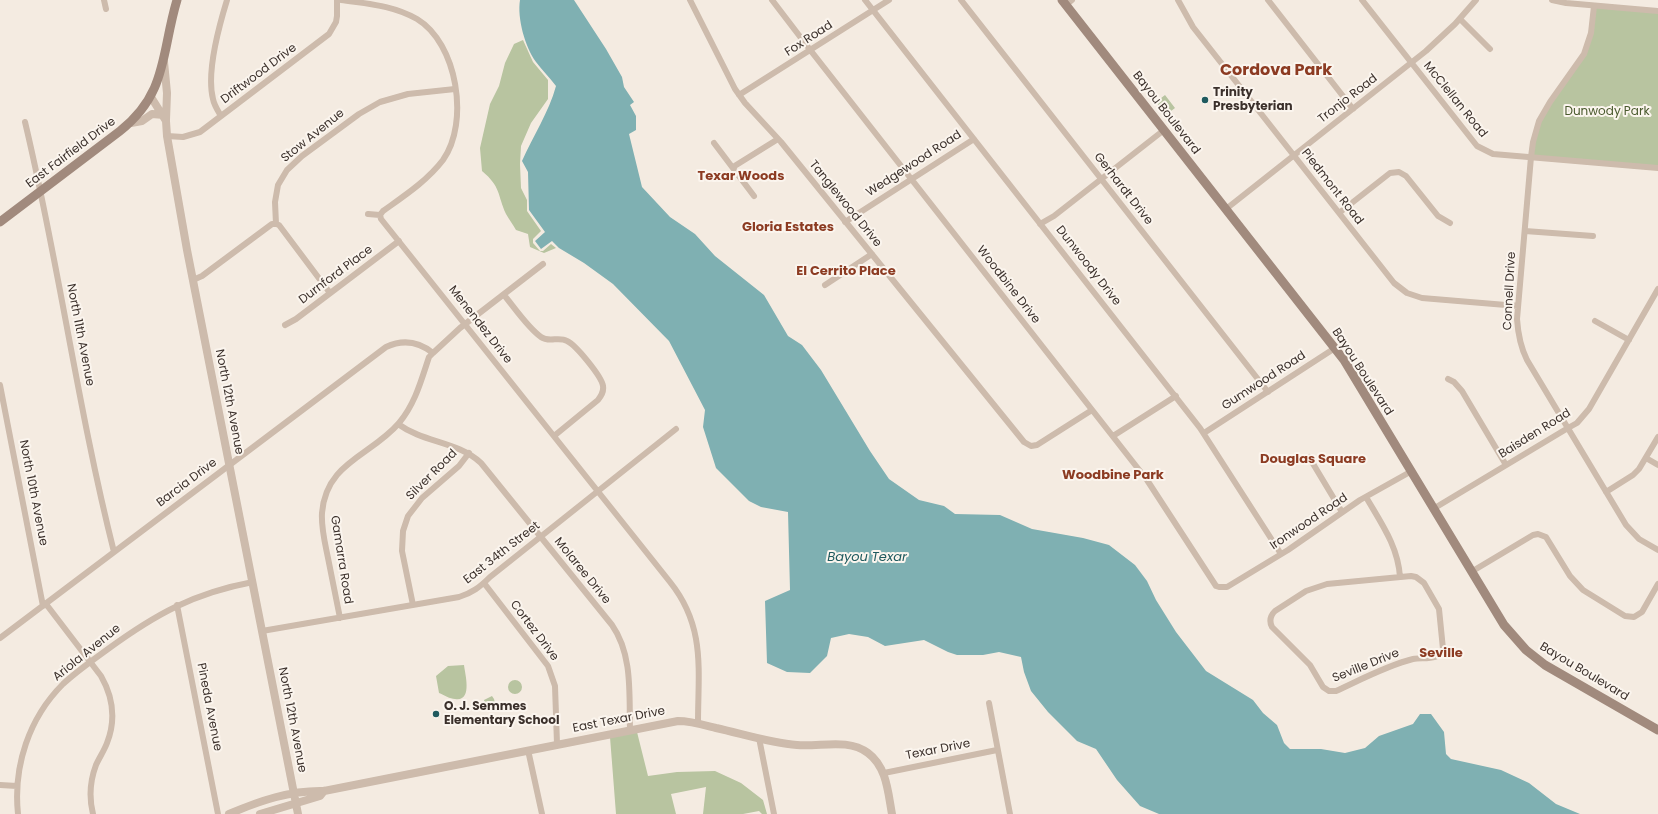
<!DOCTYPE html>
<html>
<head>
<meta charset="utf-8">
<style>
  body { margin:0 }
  canvas { display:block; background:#f4ebe1 }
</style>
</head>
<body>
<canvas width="1658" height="814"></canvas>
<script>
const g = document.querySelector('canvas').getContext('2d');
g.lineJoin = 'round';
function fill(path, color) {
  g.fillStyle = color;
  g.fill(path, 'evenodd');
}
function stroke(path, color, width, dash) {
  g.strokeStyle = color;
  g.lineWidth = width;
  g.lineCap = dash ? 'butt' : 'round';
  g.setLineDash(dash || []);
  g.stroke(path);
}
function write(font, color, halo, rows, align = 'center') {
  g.font = font + ' Poppins,sans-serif';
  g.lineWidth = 4;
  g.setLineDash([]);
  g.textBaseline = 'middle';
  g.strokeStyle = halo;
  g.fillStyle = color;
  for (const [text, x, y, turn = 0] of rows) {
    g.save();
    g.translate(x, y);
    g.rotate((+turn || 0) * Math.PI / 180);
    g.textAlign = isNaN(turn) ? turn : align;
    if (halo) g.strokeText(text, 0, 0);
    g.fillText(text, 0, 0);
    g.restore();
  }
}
const green = new Path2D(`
  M 1594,6 L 1658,11 L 1658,168 L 1531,157 L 1539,121 L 1584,54 Z
  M 523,40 L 533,62 L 548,80 L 548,99 L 531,123 L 521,146 L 520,164 L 521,188 L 527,200 L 527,211 L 541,231 L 533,239 L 533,243 L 540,251 L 543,251 L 551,244 L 556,248 L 544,253 L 530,247 L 528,234 L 516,230 C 513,225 509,219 506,214 C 497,194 501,187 482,171 L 480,148 L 490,104 L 499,86 L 505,63 L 514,44 Z
  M 1165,95 L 1175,108 L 1166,115 L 1156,102 Z
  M 464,665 C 465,674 473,702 455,699 C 450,699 444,695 439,693 L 436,676 L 448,666 Z
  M508 687a7 7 0 1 1 14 0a7 7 0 1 1-14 0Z
  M 492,696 L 494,699 L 495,703 L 485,705 L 484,700 Z
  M 637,732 L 648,776 L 677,772 L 715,771 L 741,783 L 763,800 L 767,814 L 762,814 L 759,811 L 743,814 L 703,814 L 706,787 L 671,794 L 676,814 L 616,814 L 610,737 Z`);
const water = new Path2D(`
  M 520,0 L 574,0 L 606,49 L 622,77 L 624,87 L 634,102 L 630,105 L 636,116 L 636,130 L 629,134 L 642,187 L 670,217 L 695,234 L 715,256 L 764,295 L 788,336 L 802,345 L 821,370 L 870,451 L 889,479 L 919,500 L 944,506 L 955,514 L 1000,515 L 1032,529 L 1083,538 L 1109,545 L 1135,565 L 1147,581 L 1156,600 L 1176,632 L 1206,671 L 1253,700 L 1263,713 L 1277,725 L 1284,743 L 1290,749 L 1321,749 L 1345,753 L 1365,748 L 1379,736 L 1413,724 L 1420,714 L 1431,714 L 1444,732 L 1446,754 L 1451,759 L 1501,770 L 1529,783 L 1556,804 L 1580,814 L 1159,814 L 1140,806 L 1117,780 L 1096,749 L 1077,741 L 1048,712 L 1031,691 L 1024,672 L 1021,657 L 999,652 L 983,655 L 957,655 L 948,652 L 924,640 L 885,646 L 868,637 L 849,634 L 831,638 L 827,656 L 810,673 L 787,672 L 767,663 L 765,601 L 790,590 L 788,512 L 761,507 L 749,501 L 716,468 L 703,427 L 705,410 L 669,341 L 613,284 L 584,263 L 559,248 L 552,241 L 541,249 L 535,241 L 545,232 L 529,210 L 528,172 L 522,161 C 533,136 549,112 556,86 C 550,78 542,70 536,62 C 525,47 517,18 520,0 Z`);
const minor = new Path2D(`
  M 104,0 L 106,9
  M 341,0 C 368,4 392,5 417,19 C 457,43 470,122 443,160 C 427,181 404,196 383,211 L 380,215 L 381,219 L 670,582 C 706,627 698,670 698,724
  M 690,0 L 735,89 L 745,103 L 781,142 L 1024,442 L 1031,446 L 1037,445 L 1092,410
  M 772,0 L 811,51 L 1147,480 L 1216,586 L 1219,587 L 1227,587 L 1288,550 L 1360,500 L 1410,472
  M 865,0 L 1200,428 L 1281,554
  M 961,0 L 1268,392
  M 1178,0 L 1193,27 L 1394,283 L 1407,293 L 1422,298 L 1518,306
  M 1268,0 L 1353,109
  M 1362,0 L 1477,146 L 1493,154 L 1658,168
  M 1552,0 L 1566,3 L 1658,11
  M 1066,5 L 1072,0
  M 1594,6 L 1591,33 L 1584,54 L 1550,102 L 1539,121 L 1533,142 L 1531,157 L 1517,319 C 1518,334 1520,346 1527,360 L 1626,525 L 1639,539 L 1658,550
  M 1460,19 L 1490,49
  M 739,95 L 889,0
  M 221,116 C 218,111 214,105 213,99 C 206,72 219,26 227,0
  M 25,122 C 59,264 78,410 114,552
  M 167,136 L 183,137 L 200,132 L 329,34 L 336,22 L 337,16 L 337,0
  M 714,143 L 754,196
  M 733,167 L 778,139
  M 1226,209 L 1426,51 L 1455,24 L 1476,0
  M 1339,213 L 1390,173 L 1399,172 L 1406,176 L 1438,216 L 1450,223
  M 368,214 L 380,215
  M 845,222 L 974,139
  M 276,224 L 275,202 L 278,185 L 287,170 L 302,156 L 359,114 L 380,102 L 408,94 L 455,89
  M 276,224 L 279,225 L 330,293
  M 1040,224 L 1054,216 L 1164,130
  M 1525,231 L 1593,236
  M 193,280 L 202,276 L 272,224 L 276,224
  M 825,285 L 872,254
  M 504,295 C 514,307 528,328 541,337 C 549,343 559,336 567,341 C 576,345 602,377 603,386 C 604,392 601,396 598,400 L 554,436
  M 1595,321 L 1629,340
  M 285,325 L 296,319 L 399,241
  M 1448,379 L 1454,382 L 1462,391 L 1506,465
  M 0,385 L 43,606
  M 398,424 C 424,443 457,441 481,463 L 612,625 C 633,655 629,695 630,730
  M 1204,433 L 1335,348
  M 1113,436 L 1176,396
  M 1309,457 L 1342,512
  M 1646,458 L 1658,465
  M 1606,492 L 1633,475 L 1639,469 L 1658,437
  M 1366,497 C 1381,523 1398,546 1400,577
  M 1433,509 L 1568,428 L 1577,423 L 1589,409 L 1658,289
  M 1471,572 L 1533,535 L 1538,534 L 1546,537 L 1570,576 L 1583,590 L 1625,616 L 1634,617 L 1642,612 L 1658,584
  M 1411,576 L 1416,577 L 1424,583 L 1439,609 L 1443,649 C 1440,661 1423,657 1413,659 C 1388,665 1360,680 1336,691 L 1329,691 L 1323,687 L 1310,665 L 1272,627 C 1269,621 1270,616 1275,611 L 1306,591 L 1327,584 Z
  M 484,583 L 548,666 L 555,686 L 557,744
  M 46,604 L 101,676 C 113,697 116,720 107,743 C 104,751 99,758 96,765 C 90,781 89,798 93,814
  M 177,605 L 218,814
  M 413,605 L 402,551 L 403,531 L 408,516 L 422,498 L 459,466 L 469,453
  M 340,618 C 336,598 332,578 328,558 C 325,543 321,528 322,513 C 326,462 371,456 399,423 C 415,404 421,381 429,357 L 433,353 L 460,328 L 543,264
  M 262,631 L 459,597 C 472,593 480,587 490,577 L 676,429
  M 0,638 L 386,347 C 403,339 418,341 433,353
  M 989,703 L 1010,814
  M 759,738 L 774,814
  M 528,750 L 542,814
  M 884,773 L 997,750
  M 0,785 L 17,786
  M 18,814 C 13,766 29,718 63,684 C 77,671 93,660 108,649 C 156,614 194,593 253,582`);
const tertiary = new Path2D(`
  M 164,62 L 167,93 L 166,120
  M 151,97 L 166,121 L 167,136 L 187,250 L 298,814
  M 131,123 L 142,121 L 152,114 L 164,115
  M 229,814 C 259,801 291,790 324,791 L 678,721 C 691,721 704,725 716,728 C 743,734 770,743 797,745 C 821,747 848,738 868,753 C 887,767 888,793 892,814
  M 260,814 L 320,796 L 324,791`);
const secondary = new Path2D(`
  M 1062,0 L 1344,360 L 1504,625 L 1526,650 L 1545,665 L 1658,730
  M 0,222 L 120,131 C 168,93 161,53 177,0`);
const markers = [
  [1205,100,4,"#1f5a5e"],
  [436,714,4,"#1f5a5e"]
];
const streetNames = [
  ["Fox Road",809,39,-33],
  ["Driftwood Drive",259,74,-37],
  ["Tronjo Road",1348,99,-38],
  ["McClellan Road",1455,100,51],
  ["Bayou Boulevard",1166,113,52],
  ["Stow Avenue",313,136,-39],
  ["East Fairfield Drive",71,153,-37],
  ["Wedgewood Road",914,164,-33],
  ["Piedmont Road",1332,187,52],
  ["Gerhardt Drive",1123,189,52],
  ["Tanglewood Drive",845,204,51],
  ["Dunwoody Drive",1088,266,52],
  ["Durnford Place",336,275,-37],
  ["Woodbine Drive",1008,285,52],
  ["Connell Drive",1510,291,-87],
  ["Menendez Drive",480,325,52],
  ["North 11th Avenue",80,335,79],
  ["Bayou Boulevard",1362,372,57],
  ["Gumwood Road",1264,381,-33],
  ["North 12th Avenue",229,402,79],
  ["Baisden Road",1535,434,-32],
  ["Silver Road",432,475,-45],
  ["Barcia Drive",187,483,-37],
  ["North 10th Avenue",33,493,79],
  ["Ironwood Road",1309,522,-34],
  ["East 34th Street",502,553,-38],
  ["Gamarra Road",341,560,81],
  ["Molaree Drive",582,571,51],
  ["Cortez Drive",534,631,53],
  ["Ariola Avenue",87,653,-39],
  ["Seville Drive",1366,666,-22],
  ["Bayou Boulevard",1584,672,31],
  ["Pineda Avenue",209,707,79],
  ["North 12th Avenue",292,720,79],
  ["East Texar Drive",619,720,-11],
  ["Texar Drive",938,750,-11]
];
const poiNames = [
  ["Trinity",1213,93],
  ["Presbyterian",1213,107],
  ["O. J. Semmes",444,707],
  ["Elementary School",444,721]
];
const parkNames = [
  ["Dunwody Park",1607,112]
];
const neighbourhoodNames = [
  ["Texar Woods",741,177],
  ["Gloria Estates",788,228],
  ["El Cerrito Place",846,272],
  ["Douglas Square",1313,460],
  ["Woodbine Park",1113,476],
  ["Seville",1441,654]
];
const waterNames = [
  ["Bayou Texar",867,558]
];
const districtNames = [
  ["Cordova Park",1276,71]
];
fill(green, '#b8c4a0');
fill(water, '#7fb0b2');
stroke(minor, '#cdbbac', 6);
stroke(tertiary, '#cdbbac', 8);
stroke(secondary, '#a18a7d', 9);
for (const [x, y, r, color] of markers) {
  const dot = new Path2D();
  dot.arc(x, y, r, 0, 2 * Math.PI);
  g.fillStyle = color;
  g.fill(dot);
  stroke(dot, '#fbf5ee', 1.5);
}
write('12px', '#3b302b', '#fbf5ee', streetNames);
write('bold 12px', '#3b302b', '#fbf5ee', poiNames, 'left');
write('12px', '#4a5a2e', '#fbf5ee', parkNames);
write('bold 13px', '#8c3b22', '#fbf5ee', neighbourhoodNames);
write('italic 13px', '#1f5a5e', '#fbf5ee', waterNames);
write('bold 16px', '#8c3b22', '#fbf5ee', districtNames);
</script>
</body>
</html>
